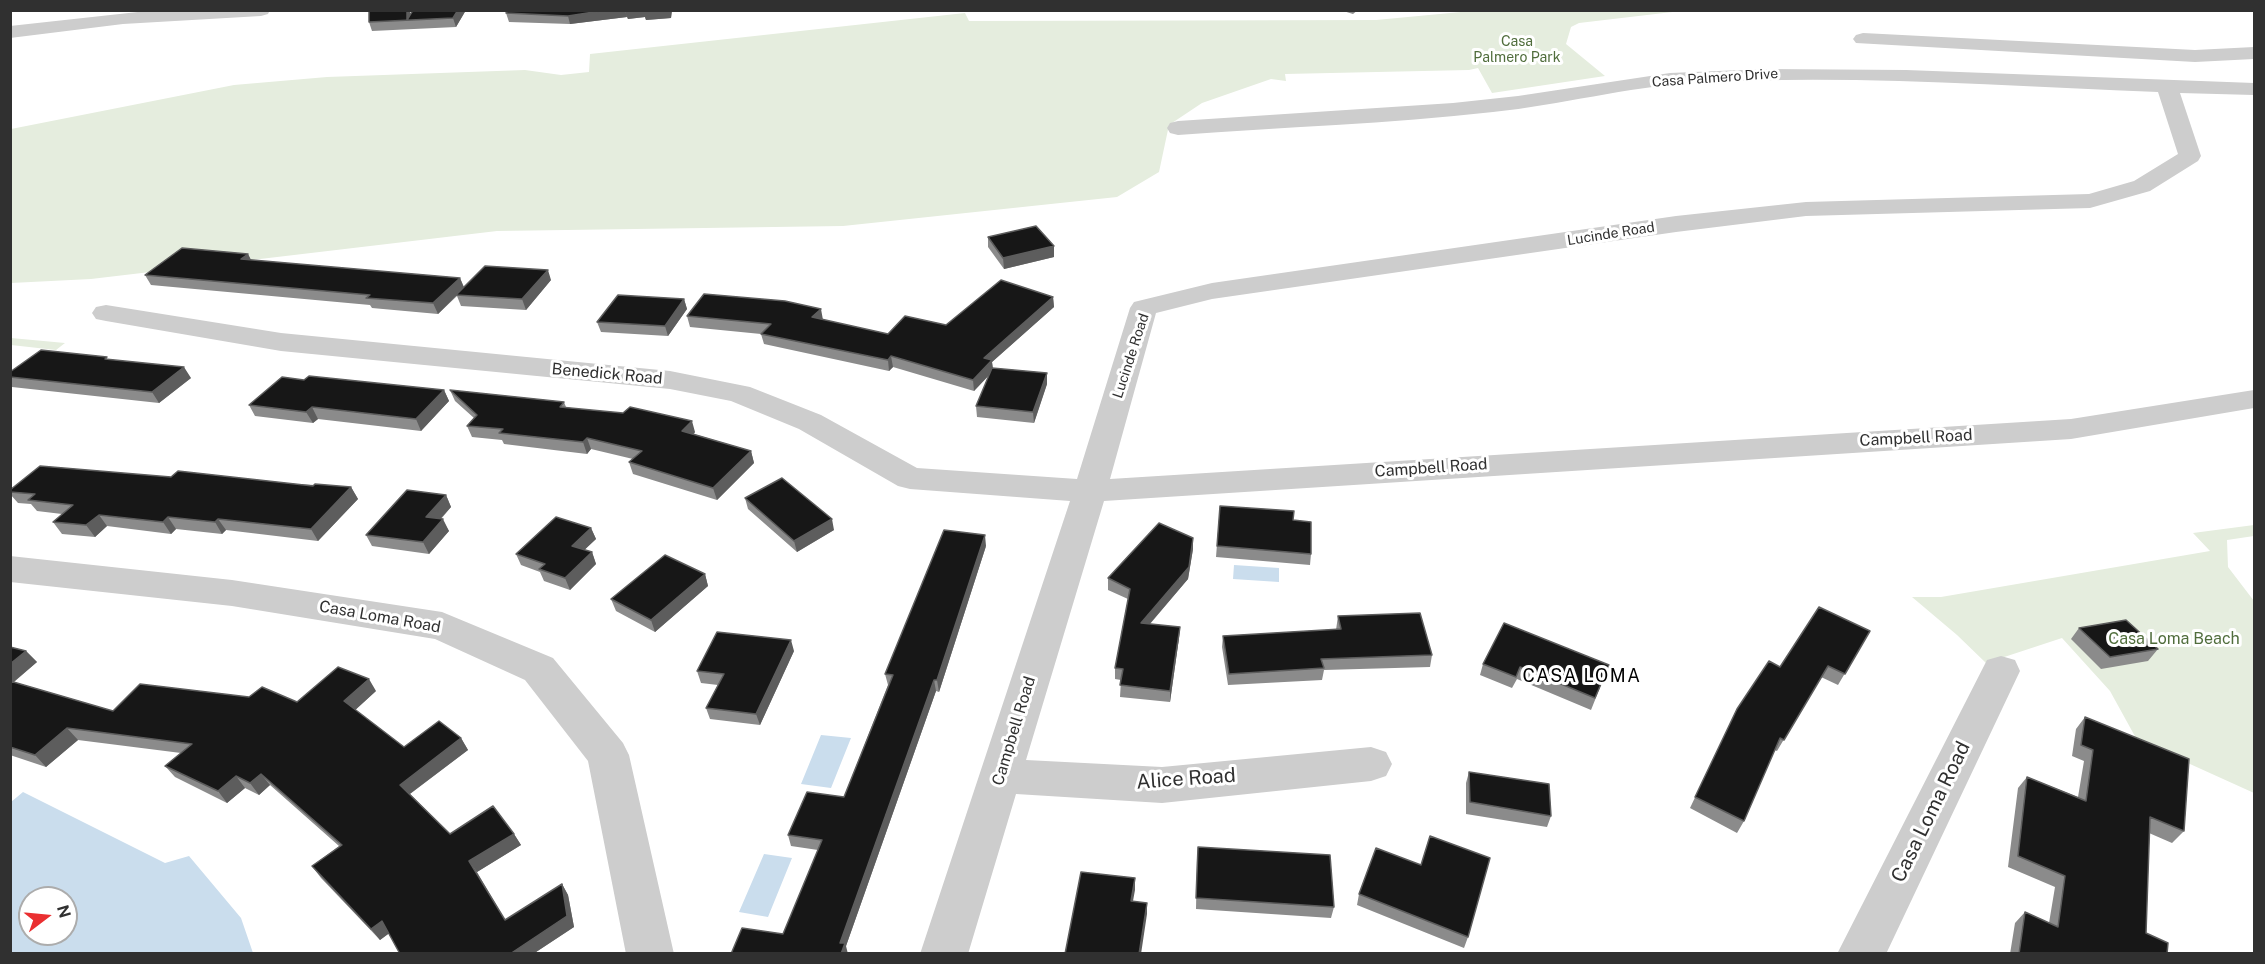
<!DOCTYPE html>
<html>
<head>
<meta charset="utf-8">
<style>
  body { margin:0 }
  #map { position:relative; width:2265px; height:964px; overflow:hidden; background:#fff; font-family:"Public Sans",sans-serif }
  canvas { display:block }
  .frame { position:absolute; inset:0; border:12px solid #303030; pointer-events:none }
  .north { position:absolute; left:18px; top:886px; width:60px; height:60px; box-sizing:border-box; background:#fff; border:2px solid #acacac; border-radius:50%; rotate:74deg; font-size:16px; font-weight:700; line-height:24px; text-align:center; color:#303030 }
  .north::after { content:''; display:block; margin:auto; width:21px; height:27px; background:#ea2f31; clip-path:polygon(50% 0,100% 100%,50% 72%,0 100%) }
</style>
</head>
<body>
<div id="map">
<canvas width="2265" height="964"></canvas>
<div class="frame"></div>
<div class="north">N</div>
</div>
<script>
const g = document.querySelector('canvas').getContext('2d');
g.lineJoin = 'round';
function fill(path, color) {
  g.fillStyle = color;
  g.fill(path, 'evenodd');
}
function stroke(path, color, width, dash) {
  g.strokeStyle = color;
  g.lineWidth = width;
  g.lineCap = dash ? 'butt' : 'round';
  g.setLineDash(dash || []);
  g.stroke(path);
}
function write(font, color, halo, rows, align = 'center') {
  g.font = font + ' "Public Sans",sans-serif';
  g.lineWidth = 6;
  g.setLineDash([]);
  g.textBaseline = 'middle';
  g.strokeStyle = halo;
  g.fillStyle = color;
  for (const [text, x, y, turn = 0] of rows) {
    g.save();
    g.translate(x, y);
    g.rotate((+turn || 0) * Math.PI / 180);
    g.textAlign = isNaN(turn) ? turn : align;
    if (halo) g.strokeText(text, 0, 0);
    g.fillText(text, 0, 0);
    g.restore();
  }
}
const green = new Path2D(`
  M 1482,10 L 1681,11 L 1579,23 L 1571,27 L 1566,44 L 1605,76 L 1492,93 L 1478,68 L 1469,70 L 1285,74 L 1286,81 L 1271,79 L 1202,103 L 1169,125 L 1159,172 L 1117,197 L 843,226 L 497,231 L 91,279 L 11,283 L 11,129 L 234,85 L 327,77 L 525,70 L 561,75 L 589,72 L 590,54 L 965,13 L 969,21 L 1376,20 Z
  M 10,338 L 11,338 L 65,343 L 56,350 L 11,345 Z
  M 2254,525 L 2254,536 L 2227,540 L 2228,567 L 2254,601 L 2254,793 L 2137,740 L 2110,691 L 2062,638 L 1986,663 L 1957,635 L 1912,597 L 1941,597 L 2210,551 L 2193,533 Z`);
const water = new Path2D(`
  M 1234,565 L 1279,568 L 1279,582 L 1233,579 Z
  M 821,735 L 851,738 L 831,788 L 801,784 Z
  M 23,792 L 165,863 L 189,856 L 241,918 L 253,953 L 11,953 L 11,802 ZM 30,898 L 66,898 L 66,934 L 30,934 Z
  M 764,854 L 792,858 L 768,917 L 739,912 Z`);
const minor = new Path2D(`
  M 156,10 L 270,10 L 268,14 L 261,16 L 123,24 L 10,38 L 10,26 Z
  M 1863,33 L 2195,50 L 2254,47 L 2254,59 L 2195,62 L 1856,43 L 1853,39 L 1856,35 Z
  M 1766,69 L 1906,70 L 2254,83 L 2254,95 L 2180,93 L 2201,156 L 2198,161 L 2150,191 L 2090,208 L 1806,216 L 1676,232 L 1212,299 L 1156,313 L 1110,479 L 2071,419 L 2254,390 L 2254,408 L 2071,439 L 1104,501 L 1026,760 L 1162,767 L 1371,747 L 1386,752 L 1392,764 L 1386,776 L 1371,781 L 1162,803 L 1016,794 L 968,954 L 920,954 L 1070,501 L 910,489 L 898,486 L 799,429 L 731,401 L 670,389 L 281,351 L 106,321 L 96,319 L 92,313 L 96,307 L 106,305 L 281,333 L 670,371 L 750,387 L 821,415 L 917,468 L 1077,479 L 1130,308 L 1134,302 L 1212,283 L 1676,216 L 1806,202 L 2089,194 L 2134,181 L 2178,154 L 2158,92 C 2004,86 1848,74 1694,83 C 1626,87 1561,105 1493,112 C 1389,124 1283,127 1178,135 L 1170,133 L 1167,128 L 1170,123 L 1178,121 L 1453,103 L 1518,96 L 1670,73 Z
  M 10,556 L 232,580 L 442,612 L 553,658 L 623,743 L 629,755 L 674,954 L 626,954 L 588,761 L 525,680 L 435,639 L 232,606 L 10,582 Z
  M 2001,656 L 2015,660 L 2020,671 L 1886,954 L 1837,954 L 1987,660 Z`);
const wall = new Path2D(`
  M 466,10 L 456,27 L 372,31 L 369,22 L 410,16 Z
  M 508,10 L 672,10 L 671,18 L 646,20 L 645,17 L 628,19 L 627,17 L 570,24 L 509,22 L 506,13 Z
  M 1153,10 L 1182,10 L 1153,11 Z
  M 1340,10 L 1358,10 L 1353,14 Z
  M 988,237 L 1054,246 L 1054,257 L 1004,269 L 988,247 Z
  M 248,254 L 251,260 L 460,278 L 464,287 L 551,280 L 526,310 L 461,306 L 457,296 L 438,314 L 372,308 L 370,305 L 151,285 L 145,275 Z
  M 1053,297 L 1054,307 L 992,362 L 993,368 L 1047,373 L 1047,384 L 1034,423 L 977,417 L 976,406 L 990,374 L 974,391 L 893,367 L 889,371 L 764,344 L 761,334 L 690,327 L 687,316 L 823,320 L 888,334 L 946,325 Z
  M 684,299 L 687,309 L 668,336 L 601,332 L 597,322 Z
  M 108,359 L 191,378 L 159,403 L 12,387 L 10,385 L 10,372 Z
  M 304,380 L 444,390 L 449,401 L 421,431 L 318,419 L 313,423 L 255,416 L 249,405 Z
  M 450,390 L 564,402 L 566,407 L 695,432 L 694,434 L 751,451 L 754,463 L 717,500 L 633,474 L 629,462 L 633,459 L 591,449 L 587,454 L 504,444 L 502,440 L 472,437 L 467,426 L 474,418 L 455,401 Z
  M 171,477 L 351,487 L 358,499 L 318,541 L 226,530 L 222,534 L 176,529 L 171,534 L 107,526 L 95,537 L 62,534 L 53,522 L 62,514 L 37,511 L 31,504 L 18,503 L 10,494 L 10,490 Z
  M 446,495 L 451,507 L 441,519 L 449,531 L 429,554 L 372,546 L 366,535 Z
  M 745,498 L 834,530 L 797,552 L 748,509 Z
  M 1220,506 L 1293,520 L 1311,554 L 1310,565 L 1216,557 Z
  M 591,528 L 596,539 L 584,550 L 592,552 L 596,564 L 570,590 L 544,581 L 540,572 L 521,565 L 516,554 Z
  M 986,546 L 939,692 L 936,691 L 846,946 L 783,934 L 818,850 L 791,846 L 788,835 L 844,797 L 888,685 L 885,674 Z
  M 1193,549 L 1188,579 L 1150,624 L 1180,627 L 1179,638 L 1170,702 L 1120,697 L 1121,680 L 1115,679 L 1115,668 L 1128,599 L 1108,590 L 1108,578 Z
  M 705,574 L 708,586 L 655,632 L 616,611 L 611,599 Z
  M 1338,616 L 1432,655 L 1430,667 L 1324,670 L 1322,680 L 1228,685 L 1222,647 L 1223,636 L 1336,630 Z
  M 2079,628 L 2158,649 L 2148,661 L 2101,669 L 2071,639 Z
  M 1870,631 L 1838,685 L 1821,677 L 1777,751 L 1774,750 L 1744,821 L 1737,833 L 1690,808 L 1737,709 L 1780,667 Z
  M 10,647 L 26,651 L 37,662 L 14,682 L 113,711 L 249,697 L 297,702 L 376,691 L 355,710 L 404,747 L 461,738 L 468,750 L 410,794 L 450,834 L 514,834 L 521,845 L 477,872 L 505,920 L 562,884 L 568,895 L 574,927 L 533,954 L 400,954 L 389,933 L 380,940 L 321,878 L 312,866 L 339,846 L 270,785 L 259,795 L 245,788 L 227,803 L 175,777 L 165,766 L 181,753 L 78,740 L 46,767 L 10,755 Z
  M 794,651 L 760,725 L 710,719 L 706,708 L 718,685 L 701,683 L 697,671 Z
  M 1483,664 L 1609,665 L 1591,710 L 1517,679 L 1512,688 L 1480,675 Z
  M 2085,717 L 2184,831 L 2172,843 L 2149,833 L 2146,933 L 2167,954 L 2010,954 L 2015,923 L 2025,912 L 2049,923 L 2055,887 L 2008,867 L 2018,788 L 2027,777 L 2078,797 L 2084,761 L 2072,756 L 2076,729 Z
  M 1469,772 L 1551,816 L 1547,827 L 1466,814 L 1466,783 Z
  M 1197,858 L 1334,907 L 1331,918 L 1196,909 Z
  M 1359,894 L 1468,937 L 1464,948 L 1357,905 Z`);
const shadedWall = new Path2D(`
  M 407,10 L 410,10 L 410,20 L 407,20 Z
  M 458,10 L 466,10 L 456,27 L 453,18 Z
  M 607,10 L 625,10 L 627,17 L 570,24 L 568,16 Z
  M 645,10 L 672,10 L 671,18 L 646,20 L 645,17 L 628,19 L 625,11 Z
  M 1054,246 L 1054,257 L 1004,269 L 1003,258 Z
  M 248,254 L 253,264 L 241,259 Z
  M 548,270 L 551,280 L 526,310 L 522,299 Z
  M 460,278 L 464,288 L 438,314 L 433,303 Z
  M 1053,297 L 1054,307 L 992,362 L 993,371 L 974,391 L 973,380 L 984,358 Z
  M 684,299 L 687,309 L 668,336 L 665,326 Z
  M 821,309 L 823,320 L 812,317 Z
  M 891,356 L 893,367 L 889,371 L 888,360 Z
  M 184,367 L 191,378 L 159,403 L 152,392 Z
  M 1047,373 L 1047,384 L 1034,423 L 1033,412 Z
  M 444,390 L 449,401 L 421,431 L 416,419 Z
  M 312,407 L 318,419 L 313,423 L 306,412 Z
  M 692,421 L 695,432 L 686,442 L 682,431 Z
  M 587,438 L 591,449 L 587,454 L 583,442 Z
  M 751,451 L 754,463 L 717,500 L 713,488 Z
  M 351,487 L 358,499 L 318,541 L 311,529 Z
  M 446,495 L 451,507 L 432,528 L 426,517 Z
  M 99,515 L 107,526 L 95,537 L 86,525 Z
  M 168,517 L 176,529 L 171,534 L 163,522 Z
  M 218,519 L 226,530 L 222,534 L 215,522 Z
  M 443,519 L 449,531 L 429,554 L 423,542 Z
  M 832,519 L 834,530 L 797,552 L 794,541 Z
  M 591,528 L 596,539 L 577,557 L 572,546 Z
  M 985,535 L 986,546 L 939,692 L 937,680 Z
  M 1193,538 L 1193,549 L 1188,579 L 1141,634 L 1141,623 Z
  M 592,552 L 596,564 L 570,590 L 565,578 Z
  M 705,574 L 708,586 L 655,632 L 651,620 Z
  M 1180,627 L 1179,638 L 1170,702 L 1170,691 Z
  M 791,640 L 794,651 L 760,725 L 756,714 Z
  M 26,651 L 37,662 L 10,685 L 10,664 Z
  M 369,679 L 376,691 L 352,713 L 344,701 Z
  M 934,680 L 936,691 L 846,946 L 848,954 L 841,954 L 840,943 Z
  M 67,728 L 78,740 L 46,767 L 35,755 Z
  M 461,738 L 468,750 L 407,796 L 400,785 Z
  M 261,774 L 270,785 L 259,795 L 250,783 Z
  M 236,776 L 245,788 L 227,803 L 218,791 Z
  M 514,834 L 521,845 L 477,872 L 469,861 Z
  M 1135,878 L 1135,890 L 1131,912 L 1131,901 Z
  M 562,884 L 568,895 L 574,927 L 533,954 L 510,954 Z
  M 1147,903 L 1147,914 L 1141,954 L 1139,954 Z
  M 382,921 L 391,932 L 380,940 L 371,929 Z`);
const building = new Path2D(`
  M 369,10 L 407,10 L 407,20 L 413,10 L 458,10 L 453,18 L 369,22 Z
  M 508,10 L 607,10 L 568,16 L 506,13 Z
  M 1036,226 L 1054,246 L 1003,258 L 988,237 Z
  M 182,248 L 248,254 L 241,259 L 460,278 L 433,303 L 366,298 L 370,295 L 145,275 Z
  M 485,266 L 548,270 L 522,299 L 456,295 Z
  M 1001,280 L 1053,297 L 984,358 L 992,360 L 973,380 L 891,356 L 888,360 L 761,334 L 771,324 L 687,316 L 704,294 L 785,301 L 821,309 L 812,317 L 888,334 L 905,316 L 946,325 Z
  M 618,295 L 684,299 L 665,326 L 597,322 Z
  M 41,350 L 107,357 L 105,359 L 184,367 L 152,392 L 10,377 L 10,372 Z
  M 992,368 L 1047,373 L 1033,412 L 976,406 Z
  M 309,376 L 444,390 L 416,419 L 312,407 L 306,412 L 249,405 L 282,377 L 304,380 Z
  M 450,390 L 564,402 L 560,407 L 623,413 L 630,407 L 692,421 L 682,431 L 751,451 L 713,488 L 629,462 L 642,451 L 587,438 L 583,442 L 499,433 L 503,429 L 467,426 L 477,415 Z
  M 40,466 L 171,477 L 178,471 L 313,486 L 315,484 L 351,487 L 311,529 L 218,519 L 215,522 L 168,517 L 163,522 L 99,515 L 86,525 L 53,522 L 73,505 L 28,500 L 35,494 L 10,492 L 10,490 Z
  M 782,478 L 832,519 L 794,541 L 745,498 Z
  M 407,490 L 446,495 L 426,517 L 443,519 L 423,542 L 366,535 Z
  M 1220,506 L 1294,511 L 1293,520 L 1311,522 L 1311,554 L 1217,546 Z
  M 556,517 L 591,528 L 572,546 L 592,552 L 565,578 L 539,569 L 545,564 L 516,554 Z
  M 1159,523 L 1193,538 L 1189,567 L 1141,623 L 1180,627 L 1170,691 L 1120,685 L 1123,669 L 1115,668 L 1130,589 L 1108,578 Z
  M 944,530 L 985,535 L 937,680 L 934,680 L 840,943 L 845,943 L 841,954 L 731,954 L 742,928 L 783,934 L 822,840 L 788,835 L 807,792 L 844,797 L 893,675 L 885,674 Z
  M 665,555 L 705,574 L 651,620 L 611,599 Z
  M 1819,607 L 1870,631 L 1845,674 L 1828,666 L 1784,740 L 1780,738 L 1744,821 L 1695,797 L 1737,709 L 1769,661 L 1780,667 Z
  M 1420,613 L 1432,655 L 1321,659 L 1324,668 L 1229,674 L 1223,636 L 1341,629 L 1338,616 Z
  M 2126,620 L 2158,649 L 2110,657 L 2079,628 Z
  M 1504,623 L 1609,665 L 1595,698 L 1520,667 L 1516,677 L 1483,664 Z
  M 717,632 L 791,640 L 756,714 L 706,708 L 724,674 L 697,671 Z
  M 10,647 L 26,651 L 10,664 Z
  M 338,667 L 369,679 L 344,701 L 404,747 L 439,721 L 461,738 L 400,785 L 450,834 L 493,806 L 514,834 L 469,861 L 505,920 L 562,884 L 567,916 L 510,954 L 400,954 L 382,921 L 371,929 L 312,866 L 342,845 L 261,774 L 250,783 L 236,776 L 218,791 L 165,766 L 192,744 L 67,728 L 35,755 L 10,747 L 10,681 L 113,711 L 140,684 L 249,697 L 262,687 L 297,702 Z
  M 2085,717 L 2189,759 L 2184,831 L 2150,817 L 2146,933 L 2168,943 L 2167,954 L 2019,954 L 2025,912 L 2058,927 L 2065,876 L 2018,856 L 2027,777 L 2086,801 L 2093,750 L 2081,745 Z
  M 1469,772 L 1549,784 L 1551,816 L 1470,802 Z
  M 1430,836 L 1490,858 L 1468,937 L 1359,894 L 1376,848 L 1421,865 Z
  M 1198,847 L 1330,855 L 1334,907 L 1196,898 Z
  M 1081,872 L 1135,878 L 1131,901 L 1147,903 L 1139,954 L 1065,954 Z`);
const farParknames = [
  ["Casa",1517,42],
  ["Palmero Park",1517,58]
];
const farStreetnames = [
  ["Casa Palmero Drive",1715,78,-4],
  ["Lucinde Road",1611,234,-9],
  ["Lucinde Road",1131,356,-72]
];
const streetNames = [
  ["Benedick Road",607,374,5],
  ["Campbell Road",1916,438,-3],
  ["Campbell Road",1431,468,-4],
  ["Casa Loma Road",380,617,10],
  ["Campbell Road",1014,731,-73]
];
const parkNames = [
  ["Casa Loma Beach",2174,639]
];
const neighbourhoodNames = [
  ["CASA LOMA",1582,676]
];
const nearStreetnames = [
  ["Alice Road",1186,779,-4],
  ["Casa Loma Road",1931,812,-64]
];
fill(green, '#e5edde');
fill(water, '#cadded');
fill(minor, '#cdcdcd');
fill(wall, '#8b8b8b');
fill(shadedWall, '#5d5d5d');
fill(building, '#171717');
stroke(building, '#5d5d5d', 1.5);
write('14px', '#506d3c', '#fff', farParknames);
write('14px', '#303030', '#fff', farStreetnames);
write('16px', '#303030', '#fff', streetNames);
write('16px', '#506d3c', '#fff', parkNames);
g.letterSpacing = '1.5px';
write('18px', '#000', '#fff', neighbourhoodNames);
g.letterSpacing = '0px';
write('20px', '#303030', '#fff', nearStreetnames);
</script>
</body>
</html>
